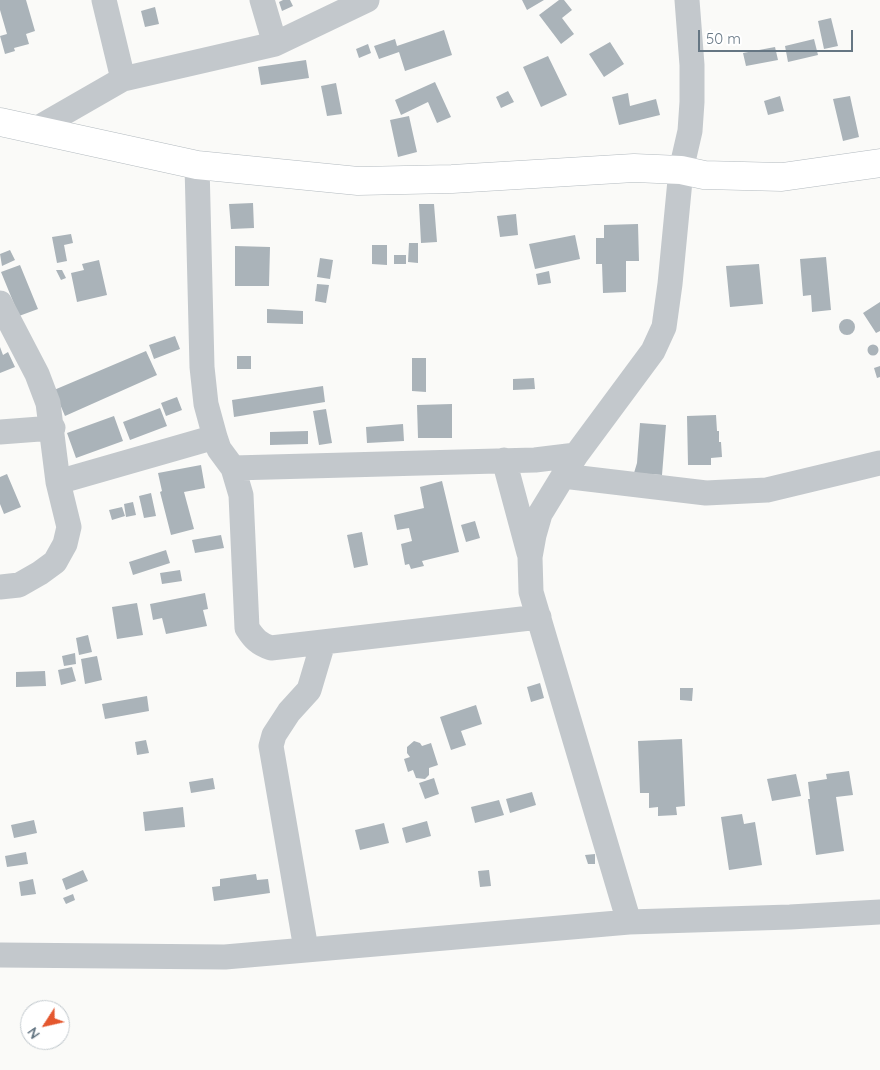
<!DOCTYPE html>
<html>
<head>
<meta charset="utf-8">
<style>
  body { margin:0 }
  #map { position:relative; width:880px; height:1070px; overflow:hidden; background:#fafaf8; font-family:Quicksand,sans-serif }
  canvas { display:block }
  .north { position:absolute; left:20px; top:1000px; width:50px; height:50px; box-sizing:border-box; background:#fff; border:1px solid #c1c8cd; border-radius:50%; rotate:235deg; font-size:14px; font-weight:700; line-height:20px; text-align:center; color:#657683 }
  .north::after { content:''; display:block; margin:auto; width:18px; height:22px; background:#e4572e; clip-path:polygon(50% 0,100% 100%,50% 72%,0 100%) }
  .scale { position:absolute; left:698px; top:30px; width:155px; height:22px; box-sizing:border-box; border:2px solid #657683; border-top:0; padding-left:6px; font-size:15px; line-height:18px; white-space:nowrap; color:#657683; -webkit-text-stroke:4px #fff; paint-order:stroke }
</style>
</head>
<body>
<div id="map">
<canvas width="880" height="1070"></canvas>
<div class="north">N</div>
<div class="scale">50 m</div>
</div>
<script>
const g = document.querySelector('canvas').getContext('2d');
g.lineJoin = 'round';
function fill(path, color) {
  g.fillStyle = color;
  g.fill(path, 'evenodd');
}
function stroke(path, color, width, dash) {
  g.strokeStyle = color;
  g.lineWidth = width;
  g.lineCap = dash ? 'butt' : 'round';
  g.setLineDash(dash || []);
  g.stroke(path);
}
const building = new Path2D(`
  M 0,0 L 26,0 L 35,31 L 26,34 L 29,44 L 14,48 L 15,51 L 5,54 L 0,36 L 7,34 L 0,10 Z
  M 283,0 L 290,0 L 293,6 L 282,11 L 279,2 Z
  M 522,0 L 544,0 L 527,10 Z
  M 559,0 L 564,0 L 572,10 L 562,18 L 574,34 L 561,44 L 539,15 Z
  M 155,7 L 159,24 L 145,27 L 141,11 Z
  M 831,18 L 838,46 L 824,49 L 818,21 Z
  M 444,30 L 452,55 L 405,71 L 399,52 L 379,59 L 374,46 L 395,39 L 397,46 Z
  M 814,39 L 818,55 L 788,62 L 785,46 Z
  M 610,42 L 624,64 L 604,77 L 589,54 Z
  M 368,44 L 371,53 L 359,58 L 356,49 Z
  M 775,47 L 778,60 L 746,66 L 743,53 Z
  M 548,56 L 567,95 L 541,107 L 523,67 Z
  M 306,60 L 309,78 L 261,85 L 258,67 Z
  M 435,82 L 451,117 L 437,123 L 428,102 L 401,115 L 395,100 Z
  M 336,83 L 342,114 L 327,116 L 321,86 Z
  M 508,91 L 514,102 L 501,108 L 496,97 Z
  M 628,93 L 630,106 L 656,99 L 660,115 L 619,125 L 612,97 Z
  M 780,96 L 784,111 L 768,115 L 764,101 Z
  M 850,96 L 859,137 L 843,141 L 833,99 Z
  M 409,116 L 417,152 L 398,157 L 390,120 Z
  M 253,203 L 254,228 L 231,229 L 229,204 Z
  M 419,204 L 434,204 L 437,242 L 421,243 Z
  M 516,214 L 518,235 L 500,237 L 497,216 Z
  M 638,224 L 639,261 L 626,261 L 626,292 L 603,293 L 602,264 L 596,264 L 596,238 L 604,238 L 604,225 Z
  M 71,234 L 73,243 L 64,245 L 67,261 L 57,263 L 52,237 Z
  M 575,235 L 580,259 L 535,269 L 529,244 Z
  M 409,243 L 418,243 L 418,263 L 408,262 Z
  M 372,245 L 387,245 L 387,265 L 372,264 Z
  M 235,246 L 270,247 L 269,286 L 235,286 Z
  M 10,250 L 15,260 L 2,266 L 0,254 Z
  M 394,255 L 406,255 L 406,264 L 394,264 Z
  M 826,257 L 831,310 L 812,312 L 811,295 L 803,296 L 800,259 Z
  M 320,258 L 333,260 L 330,279 L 317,277 Z
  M 99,260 L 107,295 L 77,302 L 71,273 L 84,270 L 82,264 Z
  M 759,264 L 763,304 L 730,307 L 726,266 Z
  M 20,265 L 38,309 L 19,316 L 1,272 Z
  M 56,270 L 62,270 L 66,278 L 61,280 Z
  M 549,271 L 551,283 L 538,285 L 536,274 Z
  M 317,284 L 329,285 L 326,303 L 315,301 Z
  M 880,302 L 880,331 L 876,333 L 863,313 Z
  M 267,309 L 303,311 L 303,324 L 267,323 Z
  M839 327a8 8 0 1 1 16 0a8 8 0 1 1-16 0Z
  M 175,336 L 180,349 L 154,359 L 149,345 Z
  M867.5 350a5.5 5.5 0 1 1 11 0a5.5 5.5 0 1 1-11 0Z
  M 0,347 L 3,355 L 8,352 L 15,367 L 0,373 Z
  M 146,351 L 157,375 L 65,416 L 54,390 Z
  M 237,356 L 251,356 L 251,369 L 237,369 Z
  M 412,358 L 426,358 L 426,392 L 412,391 Z
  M 880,366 L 880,377 L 877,378 L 874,368 Z
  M 534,378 L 535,389 L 513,390 L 513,379 Z
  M 323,386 L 325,402 L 234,417 L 232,400 Z
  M 177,397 L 182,410 L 166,416 L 161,403 Z
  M 452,404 L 452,438 L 418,438 L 417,405 Z
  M 160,408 L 167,426 L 130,440 L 123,422 Z
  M 326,409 L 332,443 L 319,445 L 313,411 Z
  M 716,415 L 717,431 L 719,431 L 719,442 L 721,442 L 722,457 L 711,458 L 711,465 L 688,465 L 687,416 Z
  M 114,416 L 123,441 L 76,458 L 67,433 Z
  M 640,423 L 666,425 L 662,475 L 634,473 L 637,463 Z
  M 403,424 L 404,441 L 367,443 L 366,427 Z
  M 308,431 L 308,444 L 270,445 L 270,432 Z
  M 201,465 L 205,488 L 184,492 L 194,529 L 171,535 L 160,492 L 162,491 L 158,473 Z
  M 7,474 L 21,507 L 4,514 L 0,504 L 0,477 Z
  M 442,481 L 459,552 L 422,561 L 424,566 L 411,569 L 409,564 L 405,565 L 401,544 L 412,541 L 409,528 L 397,530 L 394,515 L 424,508 L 420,487 Z
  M 151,493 L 156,516 L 144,518 L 139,496 Z
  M 133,502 L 136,515 L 126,517 L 124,504 Z
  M 122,507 L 125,516 L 112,520 L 109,510 Z
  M 475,521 L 480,538 L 466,542 L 461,525 Z
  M 362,532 L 368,565 L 354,568 L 347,535 Z
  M 221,535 L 224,548 L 195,553 L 192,540 Z
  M 166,550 L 170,563 L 133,575 L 129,562 Z
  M 180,570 L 182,581 L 162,584 L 160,573 Z
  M 205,593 L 208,609 L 203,610 L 207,626 L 166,634 L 162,618 L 153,620 L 150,604 Z
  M 137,603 L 143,635 L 117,639 L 112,607 Z
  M 88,635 L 92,652 L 79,655 L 76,638 Z
  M 75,653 L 76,664 L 64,666 L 62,656 Z
  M 97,656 L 102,680 L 85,684 L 81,659 Z
  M 72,667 L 76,681 L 61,685 L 58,670 Z
  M 45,671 L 46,686 L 16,687 L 16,672 Z
  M 540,683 L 544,698 L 531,702 L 527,687 Z
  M 680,688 L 693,688 L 692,701 L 680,700 Z
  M 147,696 L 149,711 L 105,719 L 102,704 Z
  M 476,705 L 482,724 L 461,731 L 466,745 L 451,750 L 440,717 Z
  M 682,739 L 685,806 L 676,807 L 677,815 L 658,816 L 658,807 L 649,808 L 649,793 L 640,793 L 638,741 Z
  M 146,740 L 149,753 L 137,755 L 135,742 Z
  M 414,741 L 420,743 L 422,746 L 431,743 L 438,765 L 429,768 L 429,775 L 425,779 L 416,778 L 413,770 L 408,772 L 404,759 L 410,757 L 407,753 L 407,747 Z
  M 849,771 L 853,795 L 836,797 L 844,851 L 816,855 L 808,799 L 810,799 L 808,782 L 827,779 L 826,774 Z
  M 796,774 L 801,796 L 772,801 L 767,779 Z
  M 213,778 L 215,789 L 191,793 L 189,782 Z
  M 434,778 L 439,794 L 425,799 L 419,783 Z
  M 532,792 L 536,805 L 510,813 L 506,799 Z
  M 499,800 L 504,815 L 475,823 L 471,807 Z
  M 183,807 L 185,827 L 145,831 L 143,812 Z
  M 742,814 L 744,824 L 755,822 L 762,865 L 729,870 L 721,817 Z
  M 34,820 L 37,833 L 14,838 L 11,825 Z
  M 427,821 L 431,836 L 406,843 L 402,828 Z
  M 384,823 L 389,843 L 360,850 L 355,830 Z
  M 26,852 L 28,864 L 7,867 L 5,856 Z
  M 595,854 L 595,864 L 588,864 L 585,855 Z
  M 83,870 L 88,881 L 66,890 L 62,879 Z
  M 489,870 L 491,886 L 480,887 L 478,871 Z
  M 256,874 L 257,880 L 268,879 L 270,893 L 214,901 L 212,887 L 220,886 L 220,879 Z
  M 33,879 L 36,894 L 21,896 L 19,882 Z
  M 73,894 L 75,900 L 66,904 L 63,898 Z`);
const street = new Path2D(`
  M 104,0 L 123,79
  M 262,0 L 275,44
  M 36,129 L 123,79 L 275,44 L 367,0
  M 197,165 L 202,367 L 206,404 L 215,437 L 219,449 L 233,468 L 241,495 L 247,628 C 254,639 259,644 271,648 L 539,617
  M 0,303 L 37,374 L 48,403 L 58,482 L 69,527 L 65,544 L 55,562 L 40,573 L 19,585 L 0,587
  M 0,432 L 53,428
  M 576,455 L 540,514 L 534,535 L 530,557 L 531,592 L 629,922
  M 504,460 L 529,553
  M 233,468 L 535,460 L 576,455 L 653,351 L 664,327 L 670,284 L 681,170 L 690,131 L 692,102 L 692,65 L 687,0
  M 563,476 L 706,493 L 767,490 L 880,463
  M 58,482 L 215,437
  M 306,949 L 271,746 L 274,735 L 289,712 L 309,690 L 323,643
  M 0,955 L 225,957 L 629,922 L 790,917 L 880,912`);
const secondary = new Path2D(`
  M 0,122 L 197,165 L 358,181 L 452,179 L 634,168 L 681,170 L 704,175 L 782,177 L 880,163`);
fill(building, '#aab3b9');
stroke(secondary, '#b3babf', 29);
stroke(street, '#c3c8cc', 25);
stroke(secondary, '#fff', 28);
</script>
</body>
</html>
